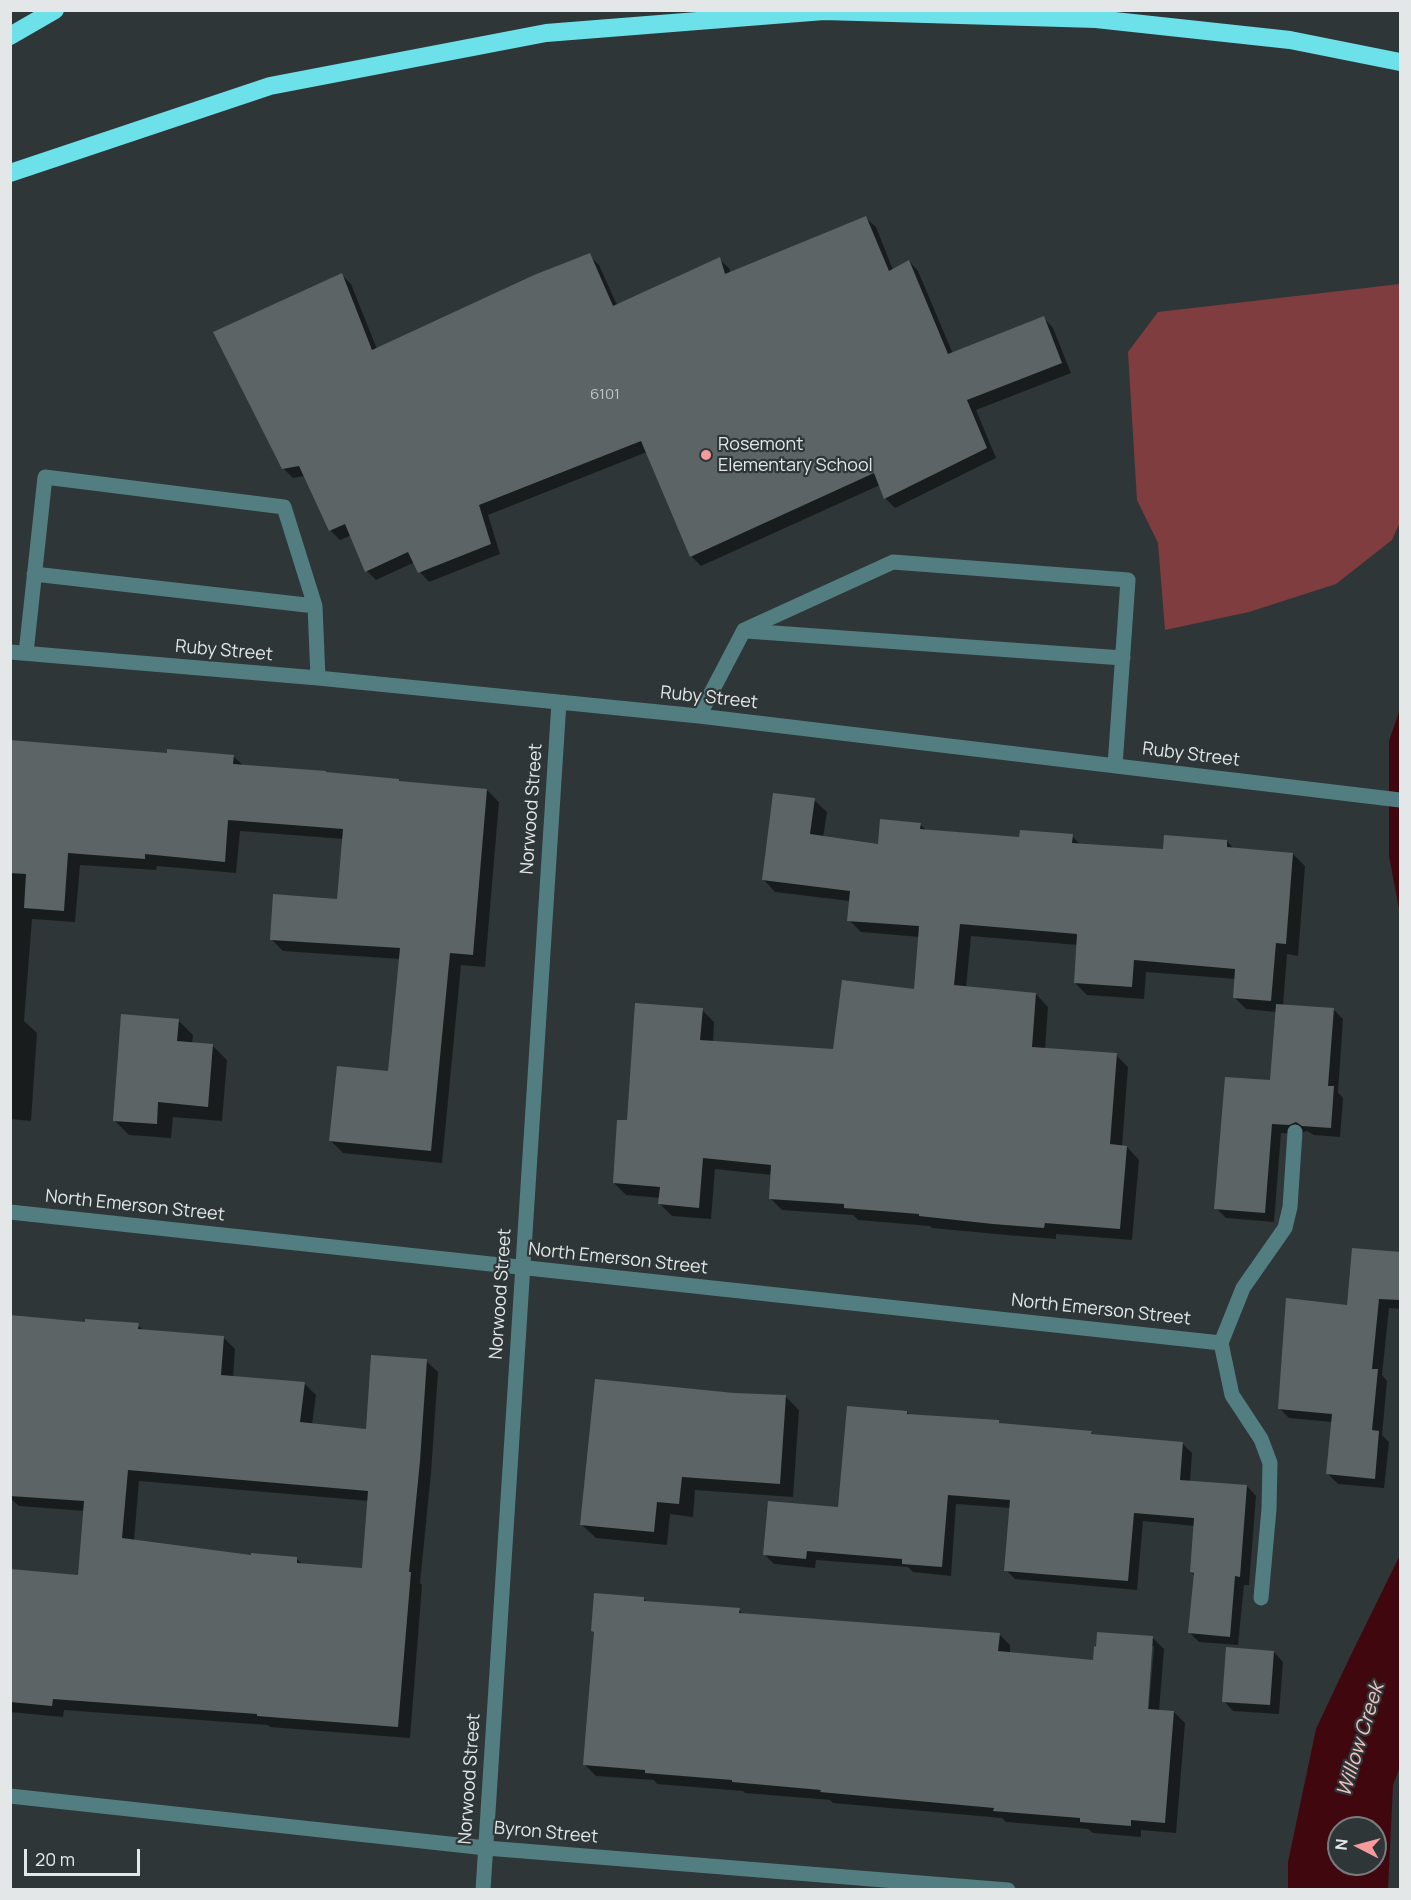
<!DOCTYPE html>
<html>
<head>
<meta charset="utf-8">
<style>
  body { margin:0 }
  #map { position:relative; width:1411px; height:1900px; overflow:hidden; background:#2f3637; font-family:Manrope,sans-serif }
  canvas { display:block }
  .frame { position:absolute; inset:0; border:12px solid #e3e7e8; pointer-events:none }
  .north { position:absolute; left:1327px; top:1816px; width:60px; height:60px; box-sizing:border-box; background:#2f3637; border:2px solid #777d7e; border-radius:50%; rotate:276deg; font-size:16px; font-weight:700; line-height:24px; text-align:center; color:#e3e7e8 }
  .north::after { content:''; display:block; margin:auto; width:21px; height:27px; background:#f59b9c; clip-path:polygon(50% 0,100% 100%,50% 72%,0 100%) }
  .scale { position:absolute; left:24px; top:1849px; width:116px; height:27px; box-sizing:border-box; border:3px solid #e3e7e8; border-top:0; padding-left:8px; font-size:18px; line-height:21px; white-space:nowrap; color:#e3e7e8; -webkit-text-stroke:4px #2f3637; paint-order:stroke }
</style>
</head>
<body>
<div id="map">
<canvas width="1411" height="1900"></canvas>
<div class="frame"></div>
<div class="north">N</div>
<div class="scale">20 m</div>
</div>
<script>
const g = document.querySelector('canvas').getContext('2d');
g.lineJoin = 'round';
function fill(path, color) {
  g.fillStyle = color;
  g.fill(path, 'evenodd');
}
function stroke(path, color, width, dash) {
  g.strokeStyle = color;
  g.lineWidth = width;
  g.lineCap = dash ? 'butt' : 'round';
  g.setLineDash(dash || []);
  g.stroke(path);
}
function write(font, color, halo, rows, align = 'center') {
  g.font = font + ' Manrope,sans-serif';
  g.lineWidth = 4.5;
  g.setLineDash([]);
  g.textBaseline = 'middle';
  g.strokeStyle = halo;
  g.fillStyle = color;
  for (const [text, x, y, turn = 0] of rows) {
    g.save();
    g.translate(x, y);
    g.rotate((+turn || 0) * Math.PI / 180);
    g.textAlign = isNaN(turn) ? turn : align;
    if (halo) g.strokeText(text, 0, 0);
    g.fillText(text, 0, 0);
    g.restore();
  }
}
const green = new Path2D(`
  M 1400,284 L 1400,522 L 1392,540 L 1336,584 L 1249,612 L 1165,630 L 1158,543 L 1137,500 L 1128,352 L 1158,312 Z`);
const water = new Path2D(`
  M 1400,709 L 1400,914 L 1389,856 L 1389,741 Z
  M 1400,1555 L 1400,1767 L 1393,1785 L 1388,1889 L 1288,1889 L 1288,1862 L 1316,1729 L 1348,1661 ZM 1339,1828 L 1375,1828 L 1375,1864 L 1339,1864 Z`);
const shadow = new Path2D(`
  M 866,218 L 876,227 L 893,270 L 909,261 L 918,271 L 953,354 L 1044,318 L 1053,328 L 1071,373 L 976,410 L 996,458 L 895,508 L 885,498 L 880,485 L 701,566 L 691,556 L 647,452 L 488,515 L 500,554 L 429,582 L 420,572 L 415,562 L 376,580 L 367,571 L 352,535 L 340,540 L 330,530 L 305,476 L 293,478 L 283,468 L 341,274 L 351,284 L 377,349 L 589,255 L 599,265 L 617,305 L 719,259 L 729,268 L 731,274 Z
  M 10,742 L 168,754 L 233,756 L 244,766 L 399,780 L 401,783 L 487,790 L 499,802 L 485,967 L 461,965 L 442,1163 L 343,1153 L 331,1141 L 390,1073 L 400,959 L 283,951 L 271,939 L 339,900 L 344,839 L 240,831 L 236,873 L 157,866 L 156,870 L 80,865 L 75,922 L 32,919 L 24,1021 L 37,1033 L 31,1121 L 10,1119 Z
  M 814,800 L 827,812 L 823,838 L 879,845 L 920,824 L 927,831 L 1020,839 L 1072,836 L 1081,845 L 1164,851 L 1227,841 L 1234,849 L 1293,854 L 1305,866 L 1298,956 L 1287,954 L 1283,1006 L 1333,1009 L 1343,1019 L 1338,1092 L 1343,1098 L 1340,1137 L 1314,1135 L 1307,1131 L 1299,1134 L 1281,1133 L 1274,1222 L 1226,1218 L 1216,1208 L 1271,1082 L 1276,1012 L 1246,1009 L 1234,997 L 1236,979 L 1146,972 L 1144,999 L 1087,995 L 1075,983 L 1078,945 L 971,936 L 966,988 L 1036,994 L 1048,1007 L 1045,1049 L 1116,1055 L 1128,1067 L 1122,1147 L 1127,1147 L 1139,1160 L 1132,1240 L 1056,1234 L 1056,1239 L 1007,1235 L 932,1228 L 930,1226 L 858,1220 L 853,1215 L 782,1210 L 770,1198 L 772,1175 L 715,1169 L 711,1219 L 672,1216 L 660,1204 L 661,1198 L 626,1195 L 614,1183 L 628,1122 L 702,1010 L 714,1022 L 713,1042 L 835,1051 L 915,991 L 920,937 L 861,932 L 849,920 L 850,901 L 775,892 L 763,879 Z
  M 178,1020 L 193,1035 L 192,1044 L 212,1045 L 227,1060 L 222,1121 L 173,1117 L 171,1138 L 129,1135 L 114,1120 Z
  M 1400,1254 L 1400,1309 L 1389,1308 L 1382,1375 L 1387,1381 L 1382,1435 L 1389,1442 L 1384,1488 L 1338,1484 L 1328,1474 L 1332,1422 L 1289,1418 L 1279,1408 L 1349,1306 Z
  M 10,1316 L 86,1323 L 138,1325 L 144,1331 L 223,1337 L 235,1349 L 233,1377 L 304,1383 L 316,1395 L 312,1425 L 367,1431 L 426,1361 L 438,1372 L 431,1473 L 420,1583 L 422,1585 L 410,1738 L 270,1727 L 268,1725 L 64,1710 L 63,1717 L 10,1712 L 10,1571 L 79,1577 L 85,1511 L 19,1506 L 10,1498 ZM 139,1481 L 369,1501 L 364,1570 L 303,1565 L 296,1558 L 253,1556 L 134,1541 Z
  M 733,1394 L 786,1397 L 799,1410 L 793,1497 L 695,1490 L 693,1517 L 670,1514 L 667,1545 L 596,1538 L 582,1525 Z
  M 907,1412 L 910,1415 L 998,1422 L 1001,1424 L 1091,1432 L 1094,1436 L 1183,1444 L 1192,1453 L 1190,1482 L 1247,1486 L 1256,1496 L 1249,1585 L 1244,1585 L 1238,1645 L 1199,1642 L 1190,1633 L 1195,1576 L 1191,1572 L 1195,1526 L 1143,1521 L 1137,1590 L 1015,1579 L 1006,1570 L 1011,1508 L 956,1504 L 951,1576 L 913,1572 L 908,1567 L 816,1560 L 815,1568 L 774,1564 L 765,1555 L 840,1509 Z
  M 643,1598 L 648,1603 L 739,1610 L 744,1615 L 999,1634 L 1010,1645 L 1010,1654 L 1094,1662 L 1153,1638 L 1164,1649 L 1159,1711 L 1174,1712 L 1185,1723 L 1176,1833 L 1141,1830 L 1141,1837 L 1093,1833 L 1088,1829 L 1006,1822 L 1002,1818 L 833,1803 L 830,1800 L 745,1793 L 743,1791 L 657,1784 L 654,1780 L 596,1776 L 585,1765 L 595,1633 L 593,1631 ZM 1151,1646 L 1154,1646 L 1148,1717 L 1146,1716 Z
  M 1274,1652 L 1283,1662 L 1279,1714 L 1233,1711 L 1224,1701 Z`);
const building = new Path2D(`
  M 866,216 L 889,271 L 909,260 L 948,354 L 1044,316 L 1062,363 L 967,400 L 987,448 L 884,499 L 874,473 L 690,557 L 641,441 L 479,505 L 491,544 L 418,573 L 408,552 L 365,572 L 345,524 L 329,531 L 299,466 L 282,469 L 213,332 L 342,273 L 372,350 L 534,275 L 590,253 L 613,306 L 720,257 L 725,274 Z
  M 10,740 L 167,753 L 167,749 L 234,755 L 233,764 L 326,771 L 326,772 L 399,779 L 399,781 L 487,789 L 473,955 L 450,953 L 431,1151 L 329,1141 L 337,1066 L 388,1071 L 400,948 L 270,940 L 273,894 L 337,899 L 343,829 L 228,820 L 225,862 L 145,854 L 145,859 L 68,853 L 64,911 L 24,908 L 26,874 L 10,873 Z
  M 773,793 L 815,798 L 810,834 L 878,844 L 880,819 L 921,823 L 920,829 L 1019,837 L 1020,830 L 1073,834 L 1072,843 L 1163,849 L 1164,835 L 1227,840 L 1227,847 L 1293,853 L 1286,944 L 1276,943 L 1271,1001 L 1233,998 L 1235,969 L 1134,960 L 1132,987 L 1074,983 L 1077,934 L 960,924 L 954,985 L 1036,993 L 1032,1047 L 1117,1053 L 1110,1144 L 1127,1146 L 1120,1229 L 1045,1223 L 1044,1228 L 993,1224 L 919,1216 L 919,1214 L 844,1208 L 844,1204 L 769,1199 L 771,1165 L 703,1158 L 699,1208 L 658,1204 L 660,1187 L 613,1183 L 617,1120 L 627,1120 L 635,1003 L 703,1008 L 700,1040 L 833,1049 L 842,980 L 914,989 L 919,926 L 847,921 L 850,891 L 762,880 Z
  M 1276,1004 L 1334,1008 L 1328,1086 L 1334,1086 L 1331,1128 L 1302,1126 L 1296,1122 L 1289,1125 L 1272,1124 L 1265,1213 L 1214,1209 L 1225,1077 L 1270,1080 Z
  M 121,1014 L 179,1019 L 177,1041 L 213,1044 L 208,1107 L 158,1102 L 157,1124 L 113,1121 Z
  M 1352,1248 L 1401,1252 L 1399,1300 L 1379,1299 L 1372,1369 L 1378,1369 L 1372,1430 L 1379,1431 L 1375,1479 L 1326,1474 L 1332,1414 L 1278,1409 L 1286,1298 L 1347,1305 Z
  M 10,1315 L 85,1322 L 85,1319 L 139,1323 L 138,1329 L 224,1336 L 221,1375 L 305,1382 L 300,1422 L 366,1429 L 371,1355 L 427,1359 L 420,1461 L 409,1572 L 411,1572 L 398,1727 L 257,1716 L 257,1714 L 53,1699 L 52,1706 L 10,1702 L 10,1569 L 78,1575 L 84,1501 L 10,1496 ZM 128,1470 L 368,1491 L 362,1568 L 297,1563 L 297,1557 L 251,1553 L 251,1555 L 122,1538 Z
  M 595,1379 L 734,1393 L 786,1395 L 780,1484 L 682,1477 L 679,1504 L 657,1502 L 654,1532 L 580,1525 Z
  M 847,1406 L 907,1411 L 907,1414 L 999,1420 L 999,1423 L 1092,1431 L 1091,1434 L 1183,1442 L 1180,1480 L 1247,1485 L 1240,1577 L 1235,1576 L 1230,1637 L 1188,1633 L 1194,1573 L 1190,1572 L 1194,1518 L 1134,1513 L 1128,1581 L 1004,1571 L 1010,1500 L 948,1495 L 942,1567 L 902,1564 L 902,1559 L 807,1551 L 806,1559 L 763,1555 L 768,1501 L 838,1507 Z
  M 594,1593 L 644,1597 L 644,1601 L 740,1608 L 739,1613 L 1000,1633 L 998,1651 L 1093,1660 L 1094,1646 L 1096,1647 L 1097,1632 L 1153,1636 L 1148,1709 L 1174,1711 L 1165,1823 L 1131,1820 L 1131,1826 L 1080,1822 L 1080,1818 L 993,1811 L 994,1808 L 820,1792 L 821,1790 L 732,1782 L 732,1780 L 645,1773 L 645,1770 L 583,1765 L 594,1632 L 591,1631 Z
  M 1226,1647 L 1274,1651 L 1270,1705 L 1222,1702 Z`);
const minor = new Path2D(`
  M 34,574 L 315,606
  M 746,631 L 1123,658
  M 10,652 L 318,678 L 699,716 L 1400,800
  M 26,653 L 45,477 L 284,507 L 315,606 L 318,678
  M 699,716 L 744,630 L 893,562 L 1128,580 L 1115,766
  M 10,1212 L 1221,1343
  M 1261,1598 L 1269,1509 L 1270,1463 L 1261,1439 L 1232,1395 L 1221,1343 L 1243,1288 L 1285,1228 L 1290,1207 L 1295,1132
  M 10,1796 L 486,1848 L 1008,1890
  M 483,1890 L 559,702`);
const highway = new Path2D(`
  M 10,36 L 55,10
  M 10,173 L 270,86 L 546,33 L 824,11 L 1096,19 L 1290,40 L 1400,62`);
const markers = [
  [706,455,6,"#f59b9c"]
];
const numberNames = [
  ["6101",605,395]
];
const poiNames = [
  ["Rosemont",718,445],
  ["Elementary School",718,466]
];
const streetNames = [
  ["Ruby Street",224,651,5],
  ["Ruby Street",709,698,6],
  ["Ruby Street",1191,755,7],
  ["Norwood Street",532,809,-86],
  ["North Emerson Street",135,1206,6],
  ["North Emerson Street",618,1259,6],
  ["Norwood Street",501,1294,-86],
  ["North Emerson Street",1101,1310,6],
  ["Norwood Street",470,1779,-86],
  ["Byron Street",546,1833,5]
];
const waterNames = [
  ["Willow Creek",1361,1740,-73]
];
fill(green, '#7f3d40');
fill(water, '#40070f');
fill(shadow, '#0007');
fill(building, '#5c6465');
stroke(minor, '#527d81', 15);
stroke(highway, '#6ce1ea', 18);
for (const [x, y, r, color] of markers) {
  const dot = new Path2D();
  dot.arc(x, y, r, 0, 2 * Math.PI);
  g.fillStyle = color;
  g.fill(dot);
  stroke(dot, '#2f3637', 2);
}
write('15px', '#c1c6c7', null, numberNames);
write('18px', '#e3e7e8', '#2f3637', poiNames, 'left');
write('18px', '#e3e7e8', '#2f3637', streetNames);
write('italic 20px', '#f1c2c1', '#2f3637', waterNames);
</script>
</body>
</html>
